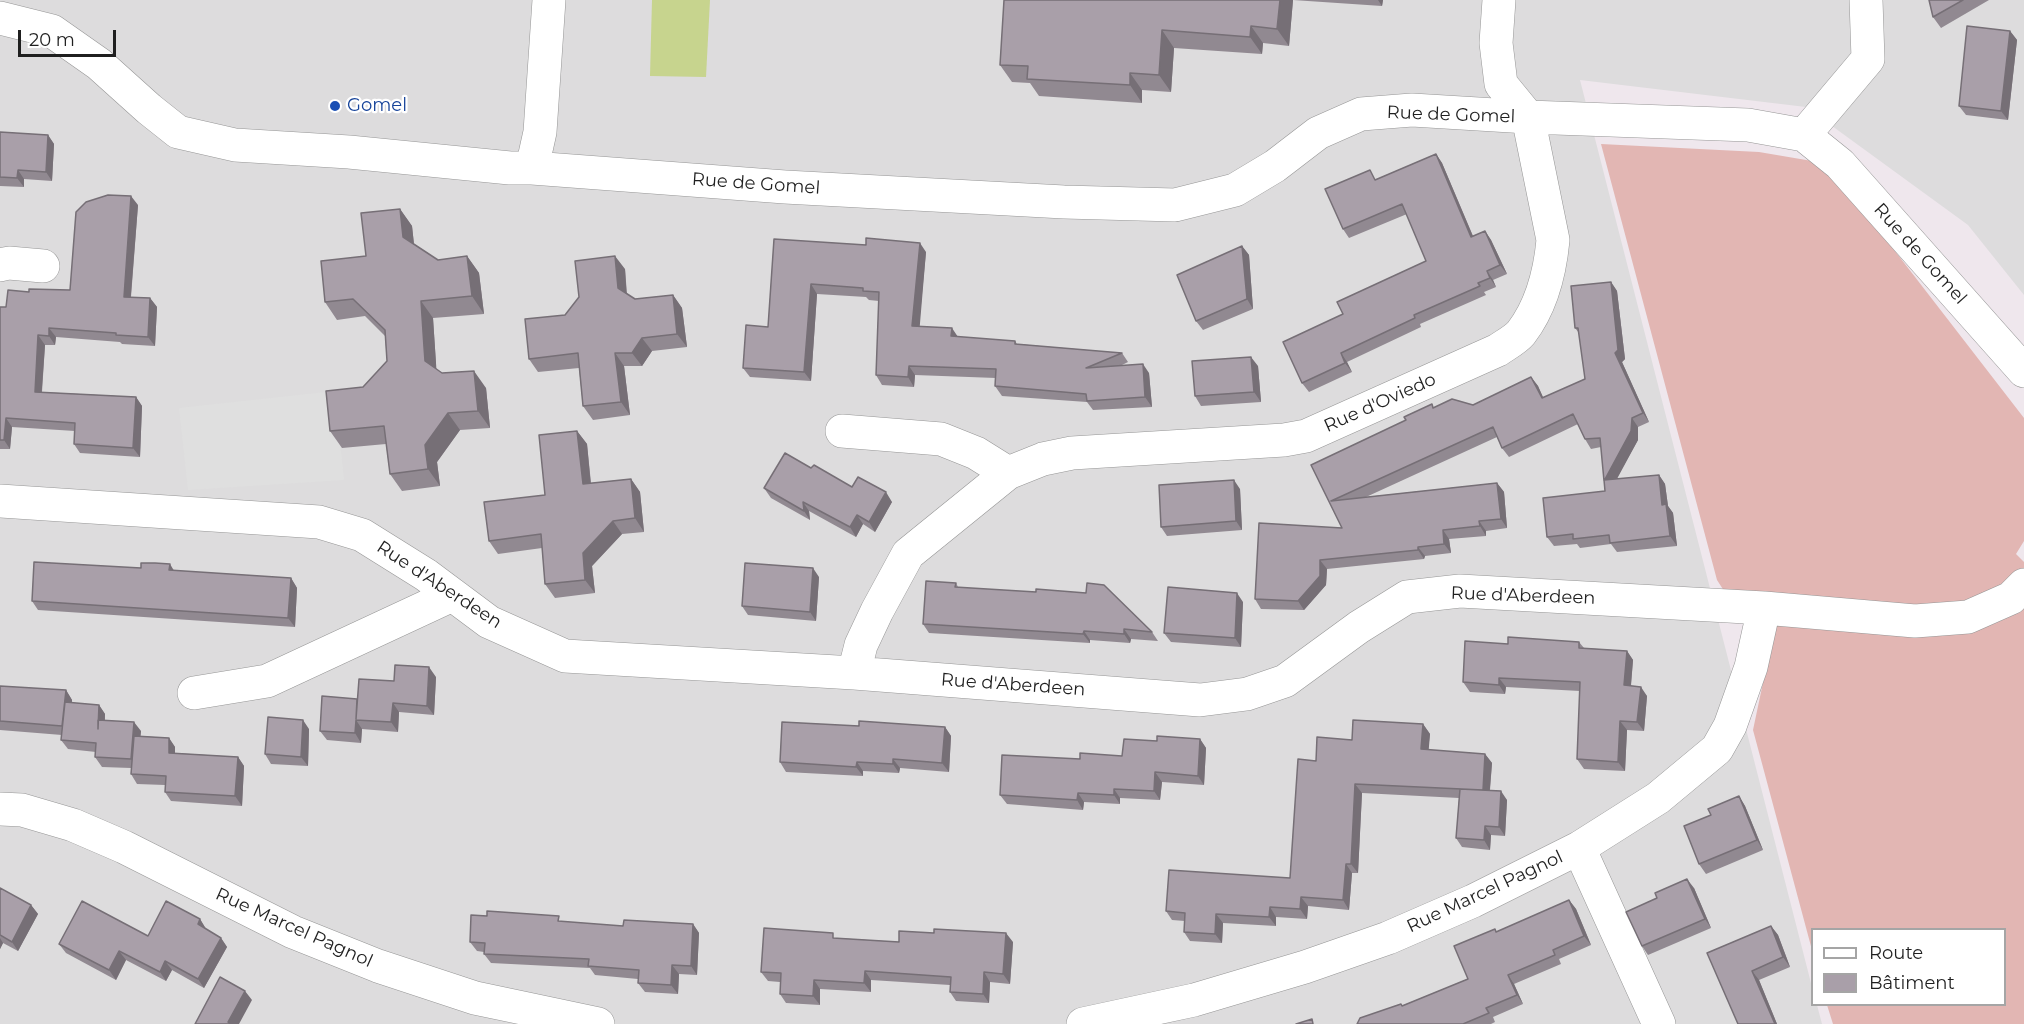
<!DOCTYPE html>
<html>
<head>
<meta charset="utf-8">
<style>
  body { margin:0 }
  #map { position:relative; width:2024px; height:1024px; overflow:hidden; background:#efe7ed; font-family:Montserrat,sans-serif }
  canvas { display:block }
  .legend { position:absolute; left:1811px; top:928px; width:195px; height:78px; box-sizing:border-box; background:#fff; border:2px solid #a5a5a5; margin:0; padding:8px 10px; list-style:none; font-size:18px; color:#1f1f1f }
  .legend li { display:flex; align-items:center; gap:12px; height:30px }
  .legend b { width:30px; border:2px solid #a5a5a5 }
  .scale { position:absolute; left:18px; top:30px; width:98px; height:27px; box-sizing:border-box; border:3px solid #1f1f1f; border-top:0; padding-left:8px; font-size:18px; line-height:21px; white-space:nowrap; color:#1f1f1f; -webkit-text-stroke:4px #fff; paint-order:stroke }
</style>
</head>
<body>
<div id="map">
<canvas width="2024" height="1024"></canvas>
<ul class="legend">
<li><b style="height:8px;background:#fff"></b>Route</li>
<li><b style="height:16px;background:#a99fa9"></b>Bâtiment</li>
</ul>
<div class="scale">20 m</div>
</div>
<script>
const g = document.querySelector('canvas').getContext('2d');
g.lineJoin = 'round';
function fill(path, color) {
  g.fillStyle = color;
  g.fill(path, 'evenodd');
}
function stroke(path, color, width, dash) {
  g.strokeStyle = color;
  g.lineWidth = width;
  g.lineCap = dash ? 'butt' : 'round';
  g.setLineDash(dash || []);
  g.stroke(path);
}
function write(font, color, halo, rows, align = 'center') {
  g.font = font + ' Montserrat,sans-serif';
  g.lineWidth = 4.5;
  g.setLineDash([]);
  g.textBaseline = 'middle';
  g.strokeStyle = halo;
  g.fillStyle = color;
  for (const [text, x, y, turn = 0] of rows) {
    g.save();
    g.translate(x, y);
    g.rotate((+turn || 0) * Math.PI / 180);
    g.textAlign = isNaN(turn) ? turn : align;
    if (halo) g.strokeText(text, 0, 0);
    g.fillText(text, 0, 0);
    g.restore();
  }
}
const residential = new Path2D(`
  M 0,0 L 2024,0 L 2024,295 L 1968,225 L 1806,107 L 1580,80 L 1812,987 L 1812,1004 L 1817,1005 L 1822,1024 L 0,1024 Z`);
const grass = new Path2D(`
  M 1601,144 L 1759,152 L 1812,161 L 1847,189 L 2024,418 L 2024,541 L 2016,554 L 2024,562 L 2024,1024 L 1833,1024 L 1827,1005 L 2004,1004 L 2004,930 L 1812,930 L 1812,950 L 1753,730 L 1768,659 L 1717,580 Z`);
const pitch = new Path2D(`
  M 652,0 L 710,0 L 706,77 L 650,76 Z`);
const parking = new Path2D(`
  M 335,391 L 344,480 L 188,490 L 179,408 Z`);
const minor = new Path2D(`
  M 0,18 L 52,31 L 99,64 L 149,109 L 178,132 L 235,145 L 349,152 L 510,168 L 532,168 L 785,187 L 1064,202 L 1175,205 L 1235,190 L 1275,166 L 1318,133 L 1361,114 L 1412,110 L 1528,117 L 1748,125 L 1804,135 L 1840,164 L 2024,371
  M 1804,135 L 1868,59 L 1866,0
  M 532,168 L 540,132 L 549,0
  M 0,265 L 9,263 L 43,266
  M 842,431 L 941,439 L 976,453 L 1008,473
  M 0,501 L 319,522 L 362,535 L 426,575 L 489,622 L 565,656 L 854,673 L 1200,700 L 1247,694 L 1285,681 L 1359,627 L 1407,597 L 1460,591 L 1764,608 L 1915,621 L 1968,617 L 2011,598 L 2024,585
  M 854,673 L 861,645 L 877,611 L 908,554 L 1008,473 L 1043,459 L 1072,453 L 1284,440 L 1306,436 L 1498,350 C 1505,345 1515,340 1521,333 C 1541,307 1550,272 1553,240 L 1528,117 L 1501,84 L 1496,43 L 1499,0
  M 194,693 L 267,681 L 452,595
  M 0,809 L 22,810 L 73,825 L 124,847 L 293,932 L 378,966 L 475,998 L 598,1024
  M 1579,848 L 1659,1024
  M 1083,1024 L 1194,1000 L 1305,967 L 1388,938 L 1473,901 L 1579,848 L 1658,798 L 1717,749 L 1730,726 L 1751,667 L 1764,608`);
const wall = new Path2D(`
  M 1004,0 L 1383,0 L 1382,6 L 1293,0 L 1289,46 L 1263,43 L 1262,54 L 1174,48 L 1171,92 L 1142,90 L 1142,103 L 1039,96 L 1030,83 L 1012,82 L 1000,65 Z
  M 1929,0 L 1989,0 L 1941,28 L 1933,17 Z
  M 2010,31 L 2017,40 L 2008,120 L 1966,115 L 1959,106 Z
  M 0,132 L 48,135 L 54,144 L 52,181 L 24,179 L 24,187 L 0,186 Z
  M 1436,154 L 1442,163 L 1473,236 L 1485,231 L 1491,240 L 1507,274 L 1493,280 L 1496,287 L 1484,292 L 1486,295 L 1420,324 L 1421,327 L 1347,362 L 1352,372 L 1309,392 L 1302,383 L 1343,314 L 1426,261 L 1407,214 L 1349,238 L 1343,229 L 1377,179 Z
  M 138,205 L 131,297 L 150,298 L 157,307 L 155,346 L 122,344 L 120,342 L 56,337 L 55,345 L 45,345 L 42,392 L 136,397 L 142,406 L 140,457 L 80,453 L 74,444 L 75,431 L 12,427 L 10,449 L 0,449 L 0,307 L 6,307 L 29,292 L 70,290 Z
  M 400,209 L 412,226 L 414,244 L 438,260 L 467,256 L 479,273 L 484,314 L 433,318 L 436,364 L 436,369 L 442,373 L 486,388 L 490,428 L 460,430 L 437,462 L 440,486 L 402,491 L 390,474 L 386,444 L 342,448 L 330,431 L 363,387 L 387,361 L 385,336 L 365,316 L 337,320 L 325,302 L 366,256 Z
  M 774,239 L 926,252 L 919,326 L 958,337 L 1015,341 L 1017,344 L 1122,353 L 1128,362 L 1120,366 L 1149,373 L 1152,407 L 1093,410 L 1087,402 L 1002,396 L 995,386 L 996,378 L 915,375 L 914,387 L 882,385 L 876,375 L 879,301 L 869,300 L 866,297 L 817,294 L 811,381 L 750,377 L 743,368 L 768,327 Z
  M 1242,246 L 1249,255 L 1253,309 L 1203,330 L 1196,321 Z
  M 625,269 L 627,294 L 635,299 L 673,295 L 682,308 L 687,347 L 652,351 L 642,366 L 624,366 L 630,415 L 593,420 L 583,406 L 579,368 L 538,372 L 529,359 L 565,315 Z
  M 1611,282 L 1617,291 L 1625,359 L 1622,362 L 1649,422 L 1638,427 L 1638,440 L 1616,479 L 1659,475 L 1665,484 L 1668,506 L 1673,513 L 1677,546 L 1617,552 L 1611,544 L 1580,548 L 1577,544 L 1554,546 L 1547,537 L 1605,491 L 1601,447 L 1591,449 L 1585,439 L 1578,424 L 1509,457 L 1502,448 L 1497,437 L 1366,497 L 1497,483 L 1504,492 L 1507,528 L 1486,531 L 1486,536 L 1449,539 L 1451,553 L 1425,556 L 1424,559 L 1327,569 L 1326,585 L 1304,610 L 1261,609 L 1255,599 L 1342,528 L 1311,465 L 1434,407 L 1473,405 L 1531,377 L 1538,386 L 1543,398 L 1585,379 L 1579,333 L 1575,328 Z
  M 1258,366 L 1261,402 L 1201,406 L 1195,396 Z
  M 577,431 L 587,444 L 591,483 L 631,479 L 640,492 L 644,532 L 622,534 L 592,566 L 595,593 L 555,598 L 545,584 L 542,548 L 498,554 L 489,541 L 545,495 Z
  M 811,468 L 852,487 L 892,502 L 875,532 L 863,524 L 856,537 L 809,511 L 810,520 L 771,498 L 764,488 Z
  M 1240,489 L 1242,530 L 1167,536 L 1161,527 Z
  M 174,571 L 291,578 L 297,588 L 295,627 L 38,610 L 32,601 Z
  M 819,577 L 816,621 L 748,615 L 742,606 Z
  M 956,583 L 958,587 L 1152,632 L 1158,641 L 1131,639 L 1130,643 L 1090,640 L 1090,643 L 929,633 L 923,624 Z
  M 1243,602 L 1241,647 L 1171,642 L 1164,633 Z
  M 1579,642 L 1584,648 L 1627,651 L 1633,660 L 1631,686 L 1647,696 L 1644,731 L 1627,730 L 1625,771 L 1584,769 L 1577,759 L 1580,691 L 1506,687 L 1505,694 L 1470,692 L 1463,682 L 1508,644 Z
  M 436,677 L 434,715 L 399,712 L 398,732 L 362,729 L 361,743 L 327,740 L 320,731 L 357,699 L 394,681 Z
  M 0,686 L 66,690 L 72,700 L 72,703 L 99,705 L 105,714 L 105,720 L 141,731 L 140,736 L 169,738 L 175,747 L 175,753 L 238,757 L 244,766 L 242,806 L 171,801 L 165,792 L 165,785 L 137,784 L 131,774 L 131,768 L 102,767 L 95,757 L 96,752 L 68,749 L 61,740 L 62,735 L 0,730 Z
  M 1423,724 L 1430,734 L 1428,750 L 1485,754 L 1492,763 L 1490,790 L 1507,800 L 1505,836 L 1491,835 L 1490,850 L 1462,847 L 1456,838 L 1459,798 L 1362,793 L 1358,873 L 1352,873 L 1349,910 L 1308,906 L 1307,919 L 1276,917 L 1276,926 L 1223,923 L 1222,943 L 1190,941 L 1184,932 L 1185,921 L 1172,920 L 1166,911 L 1290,878 L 1316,761 L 1352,740 Z
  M 859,726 L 945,727 L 951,736 L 949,772 L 900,768 L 899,773 L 863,771 L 863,776 L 786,772 L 780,762 Z
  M 309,729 L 308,766 L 271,764 L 265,754 Z
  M 1200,739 L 1206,748 L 1204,785 L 1162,782 L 1160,800 L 1120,798 L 1120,804 L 1084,802 L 1083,810 L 1007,804 L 1000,795 L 1080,759 L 1122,756 L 1157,741 Z
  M 1739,796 L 1745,806 L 1763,850 L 1706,874 L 1699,864 L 1711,815 Z
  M 0,888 L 31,905 L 38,914 L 18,951 L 3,943 L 0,949 Z
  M 1694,888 L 1711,928 L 1648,955 L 1642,946 Z
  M 1569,900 L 1576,909 L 1591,945 L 1559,959 L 1561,964 L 1514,984 L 1523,1004 L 1493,1017 L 1495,1022 L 1491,1024 L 1357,1024 L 1468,979 L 1497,932 Z
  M 200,919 L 206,929 L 221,938 L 227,947 L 204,988 L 172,970 L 166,981 L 126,960 L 116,980 L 66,953 L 59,944 L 148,936 Z
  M 563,922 L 623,926 L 693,924 L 699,933 L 697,975 L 679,974 L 678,994 L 645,992 L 638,983 L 638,979 L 595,975 L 590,968 L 491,963 L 484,954 L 484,952 L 477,951 L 470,942 Z
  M 1771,926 L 1778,935 L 1790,967 L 1759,980 L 1777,1024 L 1738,1024 L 1707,953 Z
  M 837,938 L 899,942 L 1013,942 L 1010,984 L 990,982 L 989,1003 L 956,1001 L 950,992 L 950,985 L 871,980 L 871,992 L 820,989 L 820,1005 L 786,1003 L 780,994 L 780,982 L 768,981 L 761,972 Z`);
const shadedWall = new Path2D(`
  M 1280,0 L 1293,0 L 1289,46 L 1277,29 Z
  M 1378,0 L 1383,0 L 1382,6 Z
  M 1251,26 L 1263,43 L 1262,54 L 1250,37 Z
  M 1162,30 L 1174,48 L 1171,92 L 1159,75 Z
  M 2010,31 L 2017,40 L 2008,120 L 2001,111 Z
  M 1130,73 L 1142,90 L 1142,103 L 1130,85 Z
  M 48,135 L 54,144 L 52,181 L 46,172 Z
  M 1436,154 L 1442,163 L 1477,246 L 1471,237 Z
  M 18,170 L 24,179 L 24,187 L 17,178 Z
  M 131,196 L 138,205 L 130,306 L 124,297 Z
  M 400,209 L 412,226 L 415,254 L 403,237 Z
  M 1485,231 L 1491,240 L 1507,274 L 1500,265 Z
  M 920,243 L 926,252 L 919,335 L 912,326 Z
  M 1242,246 L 1249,255 L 1253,309 L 1247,299 Z
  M 467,256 L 479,273 L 484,314 L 472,296 Z
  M 615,256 L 625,269 L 627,301 L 618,288 Z
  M 1487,271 L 1493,280 L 1496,287 L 1490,278 Z
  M 1611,282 L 1617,291 L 1625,359 L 1622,362 L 1649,422 L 1643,413 L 1615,353 Z
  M 811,284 L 817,294 L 811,381 L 804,372 Z
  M 673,295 L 682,308 L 687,347 L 677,334 Z
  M 150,298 L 157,307 L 155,346 L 148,337 Z
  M 421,301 L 433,318 L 437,378 L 425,361 Z
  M 49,328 L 56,337 L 55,345 L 49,336 Z
  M 952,328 L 958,337 L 951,336 Z
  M 38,335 L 45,345 L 41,401 L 35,392 Z
  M 642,338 L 652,351 L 642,366 L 632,353 Z
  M 615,353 L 624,366 L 630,415 L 621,402 Z
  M 1341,353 L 1347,362 L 1352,372 L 1345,363 Z
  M 1251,357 L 1258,366 L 1261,402 L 1254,392 Z
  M 1143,364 L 1149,373 L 1152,407 L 1145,397 Z
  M 909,366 L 915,375 L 914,387 L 908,377 Z
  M 474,371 L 486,388 L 490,428 L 478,411 Z
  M 1531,377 L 1538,386 L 1548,408 L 1542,398 Z
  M 136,397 L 142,406 L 140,457 L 133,448 Z
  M 448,413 L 460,430 L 437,462 L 440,486 L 428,469 L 425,445 Z
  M 6,418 L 12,427 L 10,449 L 4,440 Z
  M 1632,418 L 1638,427 L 1638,440 L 1611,490 L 1604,481 Z
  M 577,431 L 587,444 L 592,497 L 583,484 Z
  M 1659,475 L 1665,484 L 1668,506 L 1673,513 L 1677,546 L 1670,536 L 1662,505 Z
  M 631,479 L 640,492 L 644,532 L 635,518 Z
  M 1234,480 L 1240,489 L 1242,530 L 1236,521 Z
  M 1497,483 L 1504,492 L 1507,528 L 1501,519 Z
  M 886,492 L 892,502 L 875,532 L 869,522 Z
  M 803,502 L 809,511 L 810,520 L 804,511 Z
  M 857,515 L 863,524 L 856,537 L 850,527 Z
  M 613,521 L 622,534 L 592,566 L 595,593 L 585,580 L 583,553 Z
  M 1479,521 L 1486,531 L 1486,536 L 1480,526 Z
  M 1443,530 L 1449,539 L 1451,553 L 1444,544 Z
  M 1418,547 L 1425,556 L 1424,559 L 1418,550 Z
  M 1320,560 L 1327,569 L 1326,585 L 1304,610 L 1298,601 Z
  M 170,564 L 176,574 L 169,570 Z
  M 813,568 L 819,577 L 816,621 L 810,612 Z
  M 291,578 L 297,588 L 295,627 L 288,618 Z
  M 1237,593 L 1243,602 L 1241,647 L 1235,638 Z
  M 1124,629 L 1131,639 L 1130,643 L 1124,634 Z
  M 1084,631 L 1090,640 L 1090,643 L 1083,634 Z
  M 1627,651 L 1633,660 L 1630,695 L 1624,685 Z
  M 429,667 L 436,677 L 434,715 L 427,706 Z
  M 1499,678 L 1506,687 L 1505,694 L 1499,685 Z
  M 1641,687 L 1647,696 L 1644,731 L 1637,722 Z
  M 66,690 L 72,700 L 69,735 L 62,726 Z
  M 393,703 L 399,712 L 398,732 L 391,722 Z
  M 99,705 L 105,714 L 104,738 L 98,729 Z
  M 303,720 L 309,729 L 308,766 L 301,757 Z
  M 356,720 L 362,729 L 361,743 L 355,733 Z
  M 1620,721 L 1627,730 L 1625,771 L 1618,762 Z
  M 134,722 L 141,731 L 138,768 L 131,759 Z
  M 1423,724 L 1430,734 L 1428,758 L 1421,749 Z
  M 945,727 L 951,736 L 949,772 L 942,763 Z
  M 169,738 L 175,747 L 175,762 L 169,753 Z
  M 1200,739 L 1206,748 L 1204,785 L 1198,776 Z
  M 1485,754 L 1492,763 L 1489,799 L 1483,790 Z
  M 238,757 L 244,766 L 242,806 L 235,796 Z
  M 893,759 L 900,768 L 899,773 L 893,764 Z
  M 857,762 L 863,771 L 863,776 L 856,767 Z
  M 1155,772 L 1162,782 L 1160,800 L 1154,791 Z
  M 1355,784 L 1362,793 L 1358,873 L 1351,864 Z
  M 1114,789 L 1120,798 L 1120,804 L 1114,795 Z
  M 1501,791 L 1507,800 L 1505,836 L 1499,827 Z
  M 1078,793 L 1084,802 L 1083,810 L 1077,800 Z
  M 1739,796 L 1745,806 L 1763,850 L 1757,840 Z
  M 1485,826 L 1491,835 L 1490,850 L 1484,840 Z
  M 1346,864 L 1352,873 L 1349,910 L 1343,900 Z
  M 1687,879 L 1694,888 L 1711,928 L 1705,919 Z
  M 1301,897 L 1308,906 L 1307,919 L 1300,909 Z
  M 1569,900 L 1576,909 L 1591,945 L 1584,936 Z
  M 31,905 L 38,914 L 18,951 L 12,942 Z
  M 1270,907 L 1276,917 L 1276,926 L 1269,917 Z
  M 1216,914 L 1223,923 L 1222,943 L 1215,934 Z
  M 200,919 L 206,929 L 204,933 L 198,924 Z
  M 693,924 L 699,933 L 697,975 L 691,966 Z
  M 1771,926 L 1778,935 L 1790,967 L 1783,957 Z
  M 1006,933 L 1013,942 L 1010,984 L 1003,974 Z
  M 0,938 L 3,943 L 0,949 Z
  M 221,938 L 227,947 L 204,988 L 198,979 Z
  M 119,951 L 126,960 L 116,980 L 109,970 Z
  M 165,961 L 172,970 L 166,981 L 160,972 Z
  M 672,965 L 679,974 L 678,994 L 671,985 Z
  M 865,971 L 871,980 L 871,992 L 864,983 Z
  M 1752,971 L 1759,980 L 1777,1024 L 1775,1024 Z
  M 984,972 L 990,982 L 989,1003 L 983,994 Z
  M 1508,975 L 1514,984 L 1523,1004 L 1517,995 Z
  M 814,980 L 820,989 L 820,1005 L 813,996 Z
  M 245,991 L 252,1000 L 239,1024 L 230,1024 L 228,1022 Z`);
const building = new Path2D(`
  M 1004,0 L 1280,0 L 1277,29 L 1251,26 L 1250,37 L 1162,30 L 1159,75 L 1130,73 L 1130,85 L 1027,79 L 1028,66 L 1000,65 Z
  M 1929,0 L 1963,0 L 1933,17 Z
  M 1967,26 L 2010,31 L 2001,111 L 1959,106 Z
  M 0,132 L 48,135 L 46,172 L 18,170 L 17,178 L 0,177 Z
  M 1436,154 L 1471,237 L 1485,231 L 1500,265 L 1487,271 L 1490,278 L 1478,283 L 1480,286 L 1414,315 L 1415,318 L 1341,353 L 1345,363 L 1302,383 L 1283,342 L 1343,314 L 1337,302 L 1426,261 L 1402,204 L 1343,229 L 1325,189 L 1370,170 L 1375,180 Z
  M 108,195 L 131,196 L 124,297 L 150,298 L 148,337 L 116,335 L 116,333 L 49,328 L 49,336 L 38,335 L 35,392 L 136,397 L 133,448 L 74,444 L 75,423 L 6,418 L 4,440 L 0,440 L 0,307 L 6,307 L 8,290 L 29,292 L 29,289 L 70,290 L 76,212 L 86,202 Z
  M 400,209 L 403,237 L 438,260 L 467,256 L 472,296 L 421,301 L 424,347 L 425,361 L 442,373 L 474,371 L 478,411 L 448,413 L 425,445 L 428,469 L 390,474 L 384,426 L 330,431 L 326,391 L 363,387 L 387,361 L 385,330 L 353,299 L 325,302 L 321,261 L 366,256 L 361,213 Z
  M 866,238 L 920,243 L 912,326 L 952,328 L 951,336 L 1015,341 L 1015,344 L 1122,353 L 1086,368 L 1143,364 L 1145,397 L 1087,401 L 1086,394 L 995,386 L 996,369 L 909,366 L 908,377 L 876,375 L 879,292 L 863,291 L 863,288 L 811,284 L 804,372 L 743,368 L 746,325 L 768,327 L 774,239 L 866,245 Z
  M 1242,246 L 1247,299 L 1196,321 L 1177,275 Z
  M 615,256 L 618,288 L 635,299 L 673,295 L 677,334 L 642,338 L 632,353 L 615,353 L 621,402 L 583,406 L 578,353 L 529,359 L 525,319 L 565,315 L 579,297 L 575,261 Z
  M 1611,282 L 1618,350 L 1615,353 L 1643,413 L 1632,418 L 1631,431 L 1604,481 L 1600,438 L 1585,439 L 1573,414 L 1502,448 L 1493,427 L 1331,501 L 1497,483 L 1501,519 L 1479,521 L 1480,526 L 1443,530 L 1444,544 L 1418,547 L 1418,550 L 1320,560 L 1320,576 L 1298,601 L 1255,599 L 1259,523 L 1342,528 L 1311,465 L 1406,420 L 1404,417 L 1432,404 L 1433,408 L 1452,399 L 1473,405 L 1531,377 L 1542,398 L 1585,379 L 1578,328 L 1575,328 L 1571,286 Z
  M 1251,357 L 1254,392 L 1195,396 L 1192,361 Z
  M 577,431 L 583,484 L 631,479 L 635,518 L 613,521 L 583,553 L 585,580 L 545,584 L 541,534 L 489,541 L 484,502 L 545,495 L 539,435 Z
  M 785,453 L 811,468 L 814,465 L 852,487 L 858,477 L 886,492 L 869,522 L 857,515 L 850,527 L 803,502 L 804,511 L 764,488 Z
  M 1659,475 L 1662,505 L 1666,504 L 1670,536 L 1610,543 L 1609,535 L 1573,539 L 1573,534 L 1547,537 L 1543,498 L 1605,491 L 1604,480 Z
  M 1234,480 L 1236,521 L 1161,527 L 1159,485 Z
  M 34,562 L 141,568 L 141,563 L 155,563 L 170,564 L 169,570 L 291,578 L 288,618 L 32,601 Z
  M 745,563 L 813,568 L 810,612 L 742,606 Z
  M 926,581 L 956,583 L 955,587 L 1036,592 L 1036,589 L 1086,593 L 1087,583 L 1104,585 L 1152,632 L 1124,629 L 1124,634 L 1084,631 L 1083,634 L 923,624 Z
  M 1168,587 L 1237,593 L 1235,638 L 1164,633 Z
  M 1508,637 L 1579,642 L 1579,648 L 1627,651 L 1624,685 L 1641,687 L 1637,722 L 1620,721 L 1618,762 L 1577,759 L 1580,682 L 1499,678 L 1499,685 L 1463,682 L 1465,641 L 1508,644 Z
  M 395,665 L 429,667 L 427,706 L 393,703 L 391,722 L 356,720 L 355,733 L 320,731 L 322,696 L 357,699 L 356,719 L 359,679 L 394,681 Z
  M 0,686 L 66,690 L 62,726 L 0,721 Z
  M 65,702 L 99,705 L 98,729 L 98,720 L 134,722 L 131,759 L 95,757 L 96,743 L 61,740 Z
  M 268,717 L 303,720 L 301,757 L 265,754 Z
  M 1353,720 L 1423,724 L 1421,749 L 1485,754 L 1483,790 L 1355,784 L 1351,864 L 1346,864 L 1343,900 L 1301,897 L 1300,909 L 1270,907 L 1269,917 L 1216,914 L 1215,934 L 1184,932 L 1185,913 L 1166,911 L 1169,870 L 1290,878 L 1298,759 L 1316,761 L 1317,737 L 1352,740 Z
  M 859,721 L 945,727 L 942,763 L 893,759 L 893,764 L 857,762 L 856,767 L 780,762 L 782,722 L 859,726 Z
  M 134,736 L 169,738 L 169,753 L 238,757 L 235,796 L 165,792 L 166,776 L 131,774 Z
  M 1157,736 L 1200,739 L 1198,776 L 1155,772 L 1154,791 L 1114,789 L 1114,795 L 1078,793 L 1077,800 L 1000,795 L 1002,755 L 1080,759 L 1080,753 L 1122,756 L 1124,739 L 1157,741 Z
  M 1460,789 L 1501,791 L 1499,827 L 1485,826 L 1484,840 L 1456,838 Z
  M 1739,796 L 1757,840 L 1699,864 L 1684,826 L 1711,815 L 1708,809 Z
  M 1687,879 L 1705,919 L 1642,946 L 1626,912 L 1657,898 L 1655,893 Z
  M 0,888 L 31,905 L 12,942 L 0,935 Z
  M 1569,900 L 1584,936 L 1553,950 L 1555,955 L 1508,975 L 1517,995 L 1486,1008 L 1489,1013 L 1463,1024 L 1357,1024 L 1360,1018 L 1401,1004 L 1402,1006 L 1468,979 L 1454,946 L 1495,929 L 1496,932 Z
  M 82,901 L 148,936 L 166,901 L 200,919 L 198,924 L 221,938 L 198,979 L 165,961 L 160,972 L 119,951 L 109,970 L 59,944 Z
  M 487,911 L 559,916 L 558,921 L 623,926 L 624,920 L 693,924 L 691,966 L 672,965 L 671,985 L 638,983 L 639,970 L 588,966 L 589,959 L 484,954 L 485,943 L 470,942 L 471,915 L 487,916 Z
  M 1771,926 L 1783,957 L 1752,971 L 1775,1024 L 1738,1024 L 1707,953 Z
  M 764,928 L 833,933 L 833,938 L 899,942 L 899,931 L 934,933 L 934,929 L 1006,933 L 1003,974 L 984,972 L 983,994 L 950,992 L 951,977 L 865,971 L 864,983 L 814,980 L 813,996 L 780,994 L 781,973 L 761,972 Z
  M 220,977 L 245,991 L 228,1022 L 232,1024 L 195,1024 Z
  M 1312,1019 L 1313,1024 L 1296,1024 Z`);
const markers = [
  [335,106,6,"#1a4fb4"]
];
const transitNames = [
  ["Gomel",347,106]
];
const streetNames = [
  ["Rue de Gomel",1451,115,2],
  ["Rue de Gomel",756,184,4],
  ["Rue de Gomel",1920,254,48],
  ["Rue d'Oviedo",1380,403,-24],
  ["Rue d'Aberdeen",439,585,33],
  ["Rue d'Aberdeen",1523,596,2],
  ["Rue d'Aberdeen",1013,685,4],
  ["Rue Marcel Pagnol",1485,892,-25],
  ["Rue Marcel Pagnol",294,928,24]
];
fill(residential, '#dddcdd');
fill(grass, '#e2b6b3');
fill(pitch, '#c7d48e');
fill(parking, '#dfdfdf');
stroke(minor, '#969696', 34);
stroke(minor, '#fff', 33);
fill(wall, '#918991');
fill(shadedWall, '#766f76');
fill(building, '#a99fa9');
stroke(building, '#766f76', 1.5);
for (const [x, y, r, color] of markers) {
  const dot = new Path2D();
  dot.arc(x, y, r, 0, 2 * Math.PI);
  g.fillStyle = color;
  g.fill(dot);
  stroke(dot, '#fff', 2);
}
write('18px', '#164399', '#fff', transitNames, 'left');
write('18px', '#1f1f1f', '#fff', streetNames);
</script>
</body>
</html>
